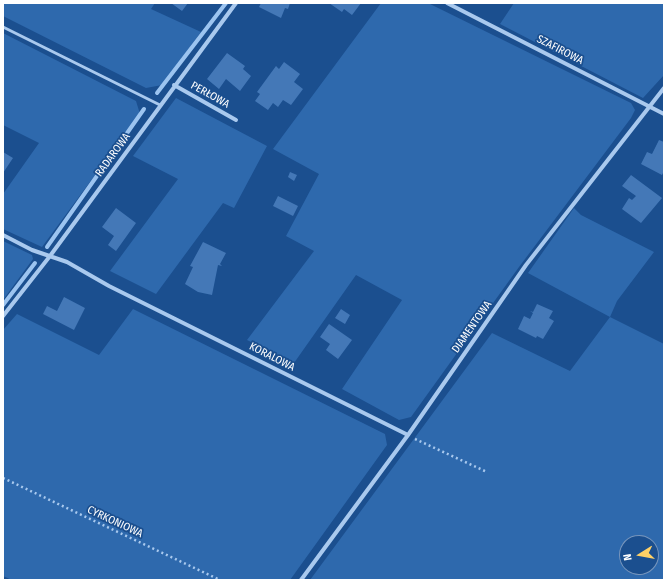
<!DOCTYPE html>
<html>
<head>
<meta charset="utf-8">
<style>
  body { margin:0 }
  #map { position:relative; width:667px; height:583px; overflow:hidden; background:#1b4f8f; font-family:"Fira Sans Condensed",sans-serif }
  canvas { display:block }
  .frame { position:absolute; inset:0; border:4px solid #fff; pointer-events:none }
  .north { position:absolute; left:619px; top:535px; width:40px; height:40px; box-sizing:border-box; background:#1b4f8f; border:1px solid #7695bc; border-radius:50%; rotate:259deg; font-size:11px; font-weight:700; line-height:16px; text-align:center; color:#fff }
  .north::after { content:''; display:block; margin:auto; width:14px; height:18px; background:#ffd166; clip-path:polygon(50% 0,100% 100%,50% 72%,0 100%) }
</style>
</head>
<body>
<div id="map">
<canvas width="667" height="583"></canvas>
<div class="frame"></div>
<div class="north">N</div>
</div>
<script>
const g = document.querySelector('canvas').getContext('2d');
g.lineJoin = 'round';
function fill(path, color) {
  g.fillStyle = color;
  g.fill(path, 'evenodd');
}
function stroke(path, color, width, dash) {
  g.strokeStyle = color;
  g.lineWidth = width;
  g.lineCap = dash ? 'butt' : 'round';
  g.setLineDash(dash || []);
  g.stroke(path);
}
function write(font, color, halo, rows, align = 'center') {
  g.font = font + ' "Fira Sans Condensed",sans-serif';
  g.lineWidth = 3.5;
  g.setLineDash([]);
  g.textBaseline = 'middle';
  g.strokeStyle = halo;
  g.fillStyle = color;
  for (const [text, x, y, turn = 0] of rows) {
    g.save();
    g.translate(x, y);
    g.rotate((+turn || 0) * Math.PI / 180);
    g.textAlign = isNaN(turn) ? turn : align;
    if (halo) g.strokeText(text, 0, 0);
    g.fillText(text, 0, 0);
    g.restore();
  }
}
const green = new Path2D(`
  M 3,3 L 155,3 L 151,9 L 201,32 L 162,85 L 146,88 L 3,16 Z
  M 381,3 L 428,3 L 631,103 L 635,110 L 631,118 L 519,267 L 411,417 L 399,420 L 342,389 L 402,300 L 356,275 L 294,363 L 247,340 L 314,251 L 286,236 L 319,174 L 273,149 Z
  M 514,3 L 664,3 L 664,75 L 643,98 L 500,24 Z
  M 3,33 L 136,101 L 140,114 L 42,247 L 3,229 L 3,194 L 39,143 L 3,125 Z
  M 176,98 L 267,146 L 234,208 L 223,203 L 156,294 L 110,271 L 178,179 L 133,156 Z
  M 574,208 L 581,215 L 654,252 L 617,301 L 610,317 L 664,344 L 664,580 L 310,580 L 492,333 L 570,371 L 610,317 L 528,273 ZM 627,543 L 651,543 L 651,567 L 627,567 Z
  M 3,241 L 32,255 L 33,259 L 3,300 Z
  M 133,309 L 385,434 L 387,445 L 290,580 L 12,580 L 3,576 L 3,330 L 17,314 L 99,355 Z`);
const stream = new Path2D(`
  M 157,93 L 226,3
  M 47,247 L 144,109
  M 3,305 L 35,263`);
const building = new Path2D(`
  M 171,3 L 188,3 L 182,11 Z
  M 261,3 L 290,3 L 288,9 L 285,8 L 281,18 L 259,7 Z
  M 329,3 L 361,3 L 352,15 L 344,9 L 342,12 Z
  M 227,53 L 245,66 L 243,69 L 251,76 L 240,91 L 226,79 L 219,89 L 207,79 Z
  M 284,62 L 300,74 L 294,82 L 303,89 L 291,105 L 283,100 L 278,107 L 273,103 L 268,110 L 255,101 L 260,94 L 257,92 L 276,66 L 279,69 Z
  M 659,140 L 664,142 L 664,171 L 662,175 L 641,164 L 647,152 L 652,154 Z
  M 3,152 L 13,158 L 3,173 Z
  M 290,172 L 297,175 L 294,181 L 288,177 Z
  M 631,175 L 662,198 L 641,223 L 622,209 L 629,198 L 632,200 L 636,196 L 622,186 Z
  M 278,196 L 298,206 L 293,216 L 273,206 Z
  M 116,208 L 136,223 L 116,251 L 108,245 L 114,236 L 102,227 Z
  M 203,242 L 226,253 L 220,264 L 222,266 L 218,265 L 212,295 L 198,292 L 185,284 L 193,267 L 190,266 Z
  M 64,297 L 85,308 L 74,330 L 43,314 L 47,306 L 57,311 Z
  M 537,304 L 553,311 L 549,318 L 554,321 L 543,339 L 537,336 L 536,338 L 518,329 L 524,316 L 530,319 L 533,313 L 530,311 L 533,312 Z
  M 341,309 L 350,315 L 345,324 L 335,318 Z
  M 329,324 L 352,340 L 338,359 L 326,350 L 330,344 L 320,337 Z`);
const path = new Path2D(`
  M 415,439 L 487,472
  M 3,478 L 220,580`);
const service = new Path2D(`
  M 3,27 L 160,105`);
const minor = new Path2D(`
  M 447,3 L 664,114
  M 174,85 L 236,120
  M 3,235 L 32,250 L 67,262 L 109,286 L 408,435
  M 3,316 L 50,256 L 236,3
  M 301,580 L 408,435 L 526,265 L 664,88`);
const streetNames = [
  ["SZAFIROWA",560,50,27],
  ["PERŁOWA",210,95,29],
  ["RADAROWA",113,155,-54],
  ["DIAMENTOWA",472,327,-55],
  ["KORALOWA",272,357,27],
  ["CYRKONIOWA",115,522,25]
];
fill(green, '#2e69ad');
stroke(stream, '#9cc4f0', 4);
fill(building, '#4478b7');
stroke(path, '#a9c9ee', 2.5, [2, 3]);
stroke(service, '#a9c9ee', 3);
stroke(minor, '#a9c9ee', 4);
write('11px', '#fff', '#1b4f8f', streetNames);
</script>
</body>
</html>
